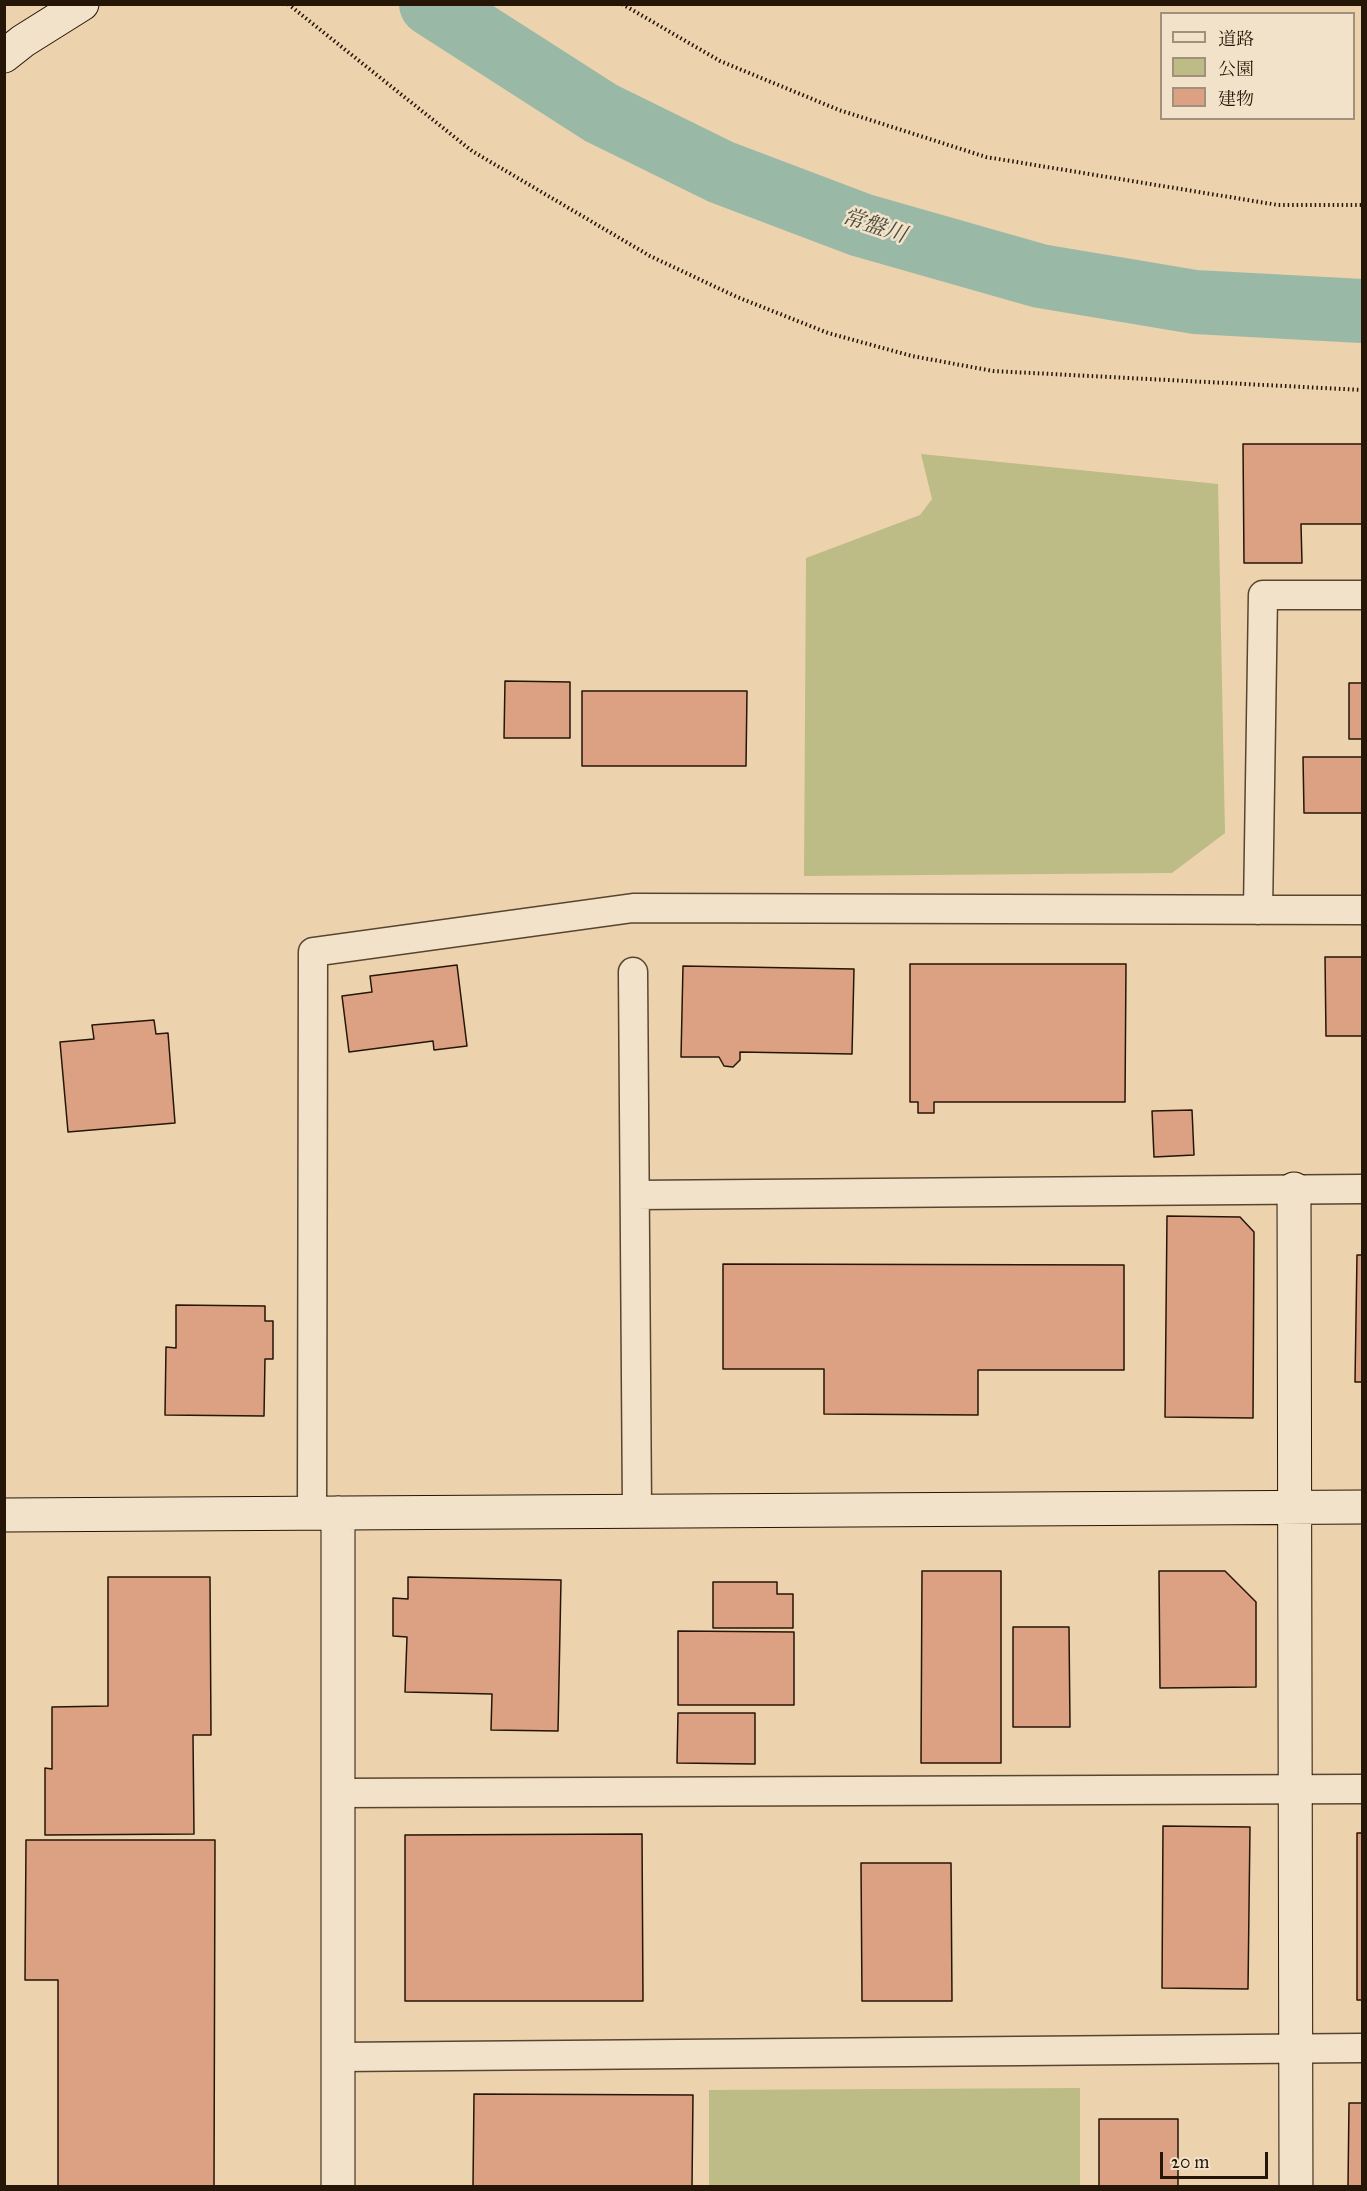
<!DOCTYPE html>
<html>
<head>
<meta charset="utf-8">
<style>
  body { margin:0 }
  #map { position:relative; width:1367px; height:2191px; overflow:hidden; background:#ecd3ad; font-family:"IM FELL Great Primer","Noto Serif JP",serif }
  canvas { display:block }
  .frame { position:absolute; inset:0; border:6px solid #261607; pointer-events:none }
  .legend { position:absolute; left:1160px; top:12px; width:195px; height:108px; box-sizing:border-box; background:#f3e2ca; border:2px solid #a1907c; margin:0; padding:8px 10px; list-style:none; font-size:18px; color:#261607 }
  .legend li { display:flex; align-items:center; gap:12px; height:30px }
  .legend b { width:30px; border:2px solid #a1907c }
  .scale { position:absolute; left:1160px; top:2152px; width:108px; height:27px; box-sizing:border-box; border:3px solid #261607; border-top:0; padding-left:8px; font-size:18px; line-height:21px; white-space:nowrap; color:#261607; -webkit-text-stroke:4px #f3e2ca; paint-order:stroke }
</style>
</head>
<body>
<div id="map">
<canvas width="1367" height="2191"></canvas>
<div class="frame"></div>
<ul class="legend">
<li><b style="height:8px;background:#f3e2ca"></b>道路</li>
<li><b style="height:16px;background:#bdbb86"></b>公園</li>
<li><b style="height:16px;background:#dca183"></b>建物</li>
</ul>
<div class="scale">20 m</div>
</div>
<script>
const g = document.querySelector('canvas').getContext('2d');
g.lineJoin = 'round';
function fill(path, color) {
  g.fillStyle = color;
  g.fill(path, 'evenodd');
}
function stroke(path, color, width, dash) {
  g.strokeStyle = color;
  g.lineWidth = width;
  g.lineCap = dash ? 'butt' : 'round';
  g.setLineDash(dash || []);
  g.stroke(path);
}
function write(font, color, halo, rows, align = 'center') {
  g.font = font + ' "IM FELL Great Primer","Noto Serif JP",serif';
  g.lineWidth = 5;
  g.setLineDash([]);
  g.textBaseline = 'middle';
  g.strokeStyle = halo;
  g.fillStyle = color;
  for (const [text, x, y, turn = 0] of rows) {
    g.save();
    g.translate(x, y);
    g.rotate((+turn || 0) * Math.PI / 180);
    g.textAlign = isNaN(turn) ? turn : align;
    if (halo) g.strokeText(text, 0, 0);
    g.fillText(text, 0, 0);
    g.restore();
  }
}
const green = new Path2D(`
  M 921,454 L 1218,484 L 1225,833 L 1172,873 L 804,876 L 806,558 L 920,515 L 932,499 Z
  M 1080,2088 L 1080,2186 L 709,2186 L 709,2090 Z`);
const river = new Path2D(`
  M 431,4 L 601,113 L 721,172 L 861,225 L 1040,276 L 1195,302 L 1362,311`);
const building = new Path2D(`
  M 1243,444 L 1362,444 L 1362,524 L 1301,524 L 1302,563 L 1244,563 Z
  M 505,681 L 570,682 L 570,738 L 504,738 Z
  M 1349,683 L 1362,683 L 1362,739 L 1349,739 Z
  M 582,691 L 747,691 L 746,766 L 582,766 Z
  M 1303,757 L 1362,757 L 1362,813 L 1304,813 Z
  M 1325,957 L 1362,957 L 1362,1036 L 1326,1036 Z
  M 910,964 L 1126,964 L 1125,1102 L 934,1102 L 934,1113 L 918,1113 L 918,1102 L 910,1102 Z
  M 457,965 L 467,1046 L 434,1050 L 433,1041 L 349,1052 L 342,996 L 372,992 L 370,976 Z
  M 683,966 L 854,969 L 852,1054 L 740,1052 L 740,1060 L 733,1067 L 724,1066 L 719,1057 L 681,1057 Z
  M 154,1020 L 156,1034 L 168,1033 L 175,1123 L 68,1132 L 60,1042 L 94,1039 L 92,1025 Z
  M 1192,1110 L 1194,1155 L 1154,1157 L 1152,1111 Z
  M 1167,1216 L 1240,1217 L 1254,1232 L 1253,1418 L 1165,1417 Z
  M 1357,1255 L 1362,1255 L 1362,1382 L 1355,1382 Z
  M 723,1264 L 1124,1265 L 1124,1370 L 978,1370 L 978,1415 L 824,1414 L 824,1369 L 723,1369 Z
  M 176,1305 L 265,1306 L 265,1321 L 273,1321 L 273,1359 L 265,1359 L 264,1416 L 165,1415 L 166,1347 L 176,1348 Z
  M 922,1571 L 1001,1571 L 1001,1763 L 921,1763 Z
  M 1159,1571 L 1225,1571 L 1256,1602 L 1256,1687 L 1160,1688 Z
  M 108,1577 L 210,1577 L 211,1735 L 193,1735 L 194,1834 L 45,1835 L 45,1768 L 52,1769 L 52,1707 L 108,1706 Z
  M 408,1577 L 561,1580 L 558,1731 L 491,1730 L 492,1694 L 405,1692 L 407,1637 L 393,1636 L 393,1598 L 408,1599 Z
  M 713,1582 L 777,1582 L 777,1594 L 793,1594 L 793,1628 L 713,1628 Z
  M 1013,1627 L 1069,1627 L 1070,1727 L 1013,1727 Z
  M 678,1631 L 794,1632 L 794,1705 L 678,1705 Z
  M 678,1713 L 755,1713 L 755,1764 L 677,1763 Z
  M 1163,1826 L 1250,1827 L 1248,1989 L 1162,1988 Z
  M 1357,1833 L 1362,1833 L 1362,2000 L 1357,2000 Z
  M 642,1834 L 643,2001 L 405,2001 L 405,1835 Z
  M 26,1840 L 215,1840 L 214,2186 L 58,2186 L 58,1980 L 25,1980 Z
  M 861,1863 L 951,1863 L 952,2001 L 862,2001 Z
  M 474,2094 L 693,2095 L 692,2186 L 473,2186 Z
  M 1349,2103 L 1362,2103 L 1362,2186 L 1348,2186 Z
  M 1099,2119 L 1178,2119 L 1178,2186 L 1099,2186 Z`);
const path = new Path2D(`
  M 288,4 L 472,151 L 650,256 L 737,297 L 828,333 L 912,356 L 993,371 L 1362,390
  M 622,4 L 720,61 L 839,110 L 986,157 L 1278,205 L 1362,205`);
const street = new Path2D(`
  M 1258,910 L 1263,595 L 1362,595
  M 633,972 L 637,1511
  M 636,1195 L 1362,1189
  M 312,1513 L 313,952 L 633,908 L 1362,910
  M 337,1793 L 1362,1789
  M 338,2057 L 1362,2048`);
const secondary = new Path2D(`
  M 4,56 L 23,41 L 82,4
  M 1294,1189 L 1296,2186
  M 338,1513 L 338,2186
  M 4,1515 L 1362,1507`);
const waterNames = [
  ["常盤川",874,227,18]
];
fill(green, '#bdbb86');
stroke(river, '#99b9a6', 64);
fill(building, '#dca183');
stroke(building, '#261607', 1.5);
stroke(street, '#584530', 31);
stroke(secondary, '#261607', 35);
stroke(path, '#261607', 4, [1.5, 3]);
stroke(street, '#f3e2ca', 28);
stroke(secondary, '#f3e2ca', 33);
write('italic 22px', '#4e4f3f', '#f3e2ca', waterNames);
</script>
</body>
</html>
